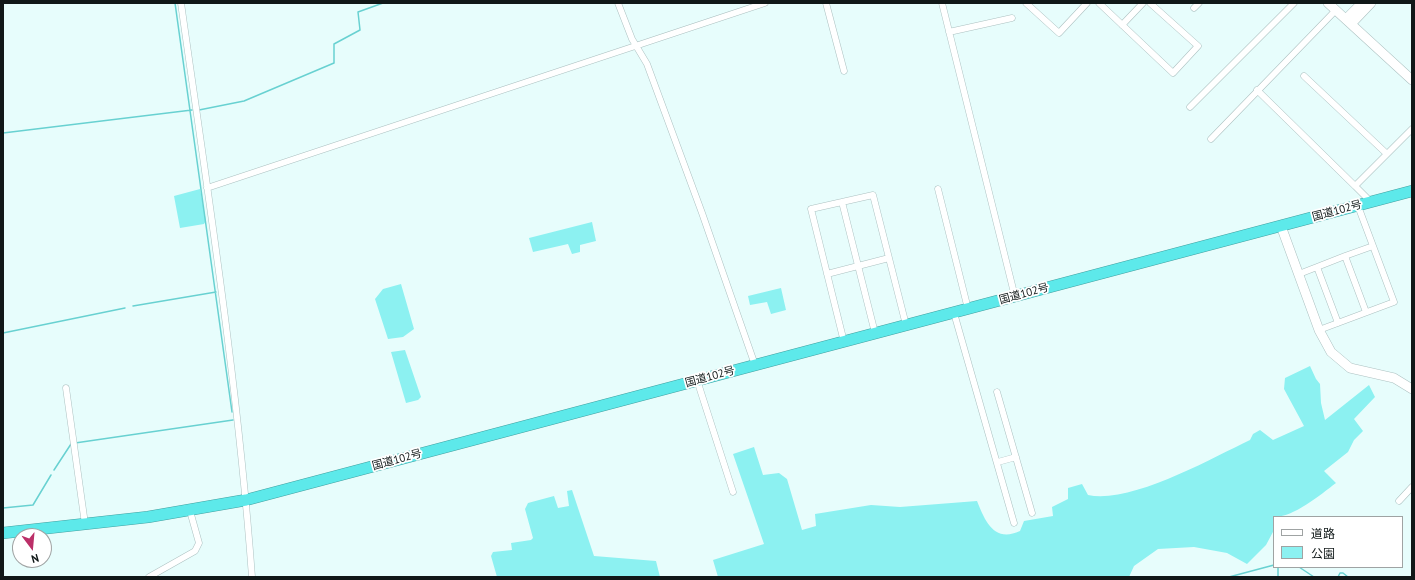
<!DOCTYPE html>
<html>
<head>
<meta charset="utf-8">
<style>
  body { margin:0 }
  #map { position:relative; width:1415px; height:580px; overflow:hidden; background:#e7fdfc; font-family:"PT Sans","Noto Sans JP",sans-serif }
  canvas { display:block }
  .frame { position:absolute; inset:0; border:4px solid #101818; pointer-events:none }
  .legend { position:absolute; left:1273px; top:516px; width:130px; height:52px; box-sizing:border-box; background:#fff; border:1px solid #9fa3a3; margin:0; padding:5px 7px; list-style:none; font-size:12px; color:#101818 }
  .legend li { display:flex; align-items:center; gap:8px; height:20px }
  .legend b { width:20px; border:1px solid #9fa3a3 }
  .north { position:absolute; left:12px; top:528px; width:40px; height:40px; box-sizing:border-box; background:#fff; border:1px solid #9fa3a3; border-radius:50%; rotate:164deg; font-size:11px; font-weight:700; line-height:16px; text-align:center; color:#101818 }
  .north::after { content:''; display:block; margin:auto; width:14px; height:18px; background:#bb2f68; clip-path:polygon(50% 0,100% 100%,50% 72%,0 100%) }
</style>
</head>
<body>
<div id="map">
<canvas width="1415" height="580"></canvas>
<div class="frame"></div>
<ul class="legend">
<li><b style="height:5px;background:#fff"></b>道路</li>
<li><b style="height:11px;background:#8cf1f1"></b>公園</li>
</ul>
<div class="north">N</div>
</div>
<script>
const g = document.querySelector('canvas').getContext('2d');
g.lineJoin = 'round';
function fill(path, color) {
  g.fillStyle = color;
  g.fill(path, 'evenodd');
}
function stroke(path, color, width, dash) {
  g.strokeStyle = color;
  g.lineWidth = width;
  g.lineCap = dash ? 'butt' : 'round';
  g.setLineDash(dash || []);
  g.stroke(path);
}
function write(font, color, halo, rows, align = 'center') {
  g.font = font + ' "PT Sans","Noto Sans JP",sans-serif';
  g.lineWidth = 3.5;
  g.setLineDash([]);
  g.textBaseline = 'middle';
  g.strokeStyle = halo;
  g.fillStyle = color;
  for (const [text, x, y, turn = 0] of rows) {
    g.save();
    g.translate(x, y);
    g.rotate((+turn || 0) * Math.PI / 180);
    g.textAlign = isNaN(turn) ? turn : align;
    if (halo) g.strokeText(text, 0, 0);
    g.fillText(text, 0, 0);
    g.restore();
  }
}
const green = new Path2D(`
  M 200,189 L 206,221 L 204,224 L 180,228 L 174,196 Z
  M 592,222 L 596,241 L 580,245 L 580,252 L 572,254 L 568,244 L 533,252 L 529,238 Z
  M 401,284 L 414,329 L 403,337 L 388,339 L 375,299 L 383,289 Z
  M 781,288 L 786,310 L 771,314 L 767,302 L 750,305 L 748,296 Z
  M 405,350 L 421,397 L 418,400 L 406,403 L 391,352 Z
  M 1310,366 L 1316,379 L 1320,384 L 1321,403 L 1325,420 L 1369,385 L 1375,397 L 1354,419 L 1363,431 L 1354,440 L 1348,452 L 1324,471 L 1336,483 C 1320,495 1294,517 1274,517 L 1274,530 L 1266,545 L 1247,564 L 1227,553 L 1194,547 L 1158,549 L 1134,566 L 1129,577 L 718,577 L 713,560 L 764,544 L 733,454 L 754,447 L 763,475 L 779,473 L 787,479 L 802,530 L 816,526 L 815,514 L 871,505 L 900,507 L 977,501 C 985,521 994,543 1020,531 L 1024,521 L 1053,516 L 1052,507 L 1068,499 L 1068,488 L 1082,484 L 1088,495 C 1131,504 1210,459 1250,440 L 1253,434 L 1260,430 L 1273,440 L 1304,426 L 1284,389 L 1285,378 Z
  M 572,490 L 594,556 L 656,561 L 660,577 L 497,577 L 491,556 L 493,552 L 512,550 L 511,543 L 531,540 L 533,538 L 525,509 L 528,503 L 554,496 L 558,508 L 569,506 L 567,491 Z`);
const stream = new Path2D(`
  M 175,3 L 232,412
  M 199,110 L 244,101 L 334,63 L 334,44 L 360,30 L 358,12 L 383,3
  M 3,133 L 192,110
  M 133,306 L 216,292
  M 3,333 L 125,308
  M 75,443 L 233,420
  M 54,470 L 71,444
  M 3,508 L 33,505 L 51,475
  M 1278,567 L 1278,577
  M 1299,567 L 1314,577
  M 1229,577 L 1274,565
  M 1338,577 L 1340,573 L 1343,573 L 1348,577`);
const street = new Path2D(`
  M 181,3 C 208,194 238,385 252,577
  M 618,3 L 632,39 L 647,64 L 702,213 L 755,365
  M 826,3 L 844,71
  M 942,3 L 1015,297
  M 1026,3 L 1059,33 L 1087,3
  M 1099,3 L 1173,73 L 1198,46 L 1150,3
  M 1194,8 L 1199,3
  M 1122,25 L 1143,3
  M 949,32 L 1012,18
  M 1304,76 L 1387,154
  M 1257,90 L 1355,186
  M 1190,107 L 1294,3
  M 1211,139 L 1336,10
  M 207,188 L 765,3
  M 938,189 L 968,309
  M 842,202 L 875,333
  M 1371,202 L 1355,186 L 1412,129
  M 827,274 L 889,258
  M 1299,274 L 1317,267
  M 1366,312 L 1345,256 L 1373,246
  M 954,313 L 1014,523
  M 1338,323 L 1317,267 L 1345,256
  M 1319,330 L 1394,302 L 1358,206
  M 844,342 L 811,209 L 873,195 L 906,325
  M 697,380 L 733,492
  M 66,388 L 85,524
  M 997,392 L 1032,513
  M 998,462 L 1016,457
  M 1399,501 L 1412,487
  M 149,577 L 195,551 L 199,543 L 190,511`);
const secondary = new Path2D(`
  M 1328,3 L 1412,80
  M 1346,19 L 1362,3
  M 1351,24 L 1371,3
  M 1281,226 L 1319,330 L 1331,352 L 1350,368 L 1394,378 L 1412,389`);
const highway = new Path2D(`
  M 3,533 L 148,517 L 246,500 L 1412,191`);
const streetNames = [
  ["国道102号",1337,211,-15],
  ["国道102号",1024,294,-15],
  ["国道102号",710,377,-15],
  ["国道102号",397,460,-15]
];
fill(green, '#8cf1f1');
stroke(stream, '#68d1d1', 1.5);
stroke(street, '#acc1c1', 7);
stroke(secondary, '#acc1c1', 10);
stroke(highway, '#42a0a0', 12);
stroke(street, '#fff', 6);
stroke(secondary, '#fff', 9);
stroke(highway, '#5de9ea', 11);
write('11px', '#101818', '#fff', streetNames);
</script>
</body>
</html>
